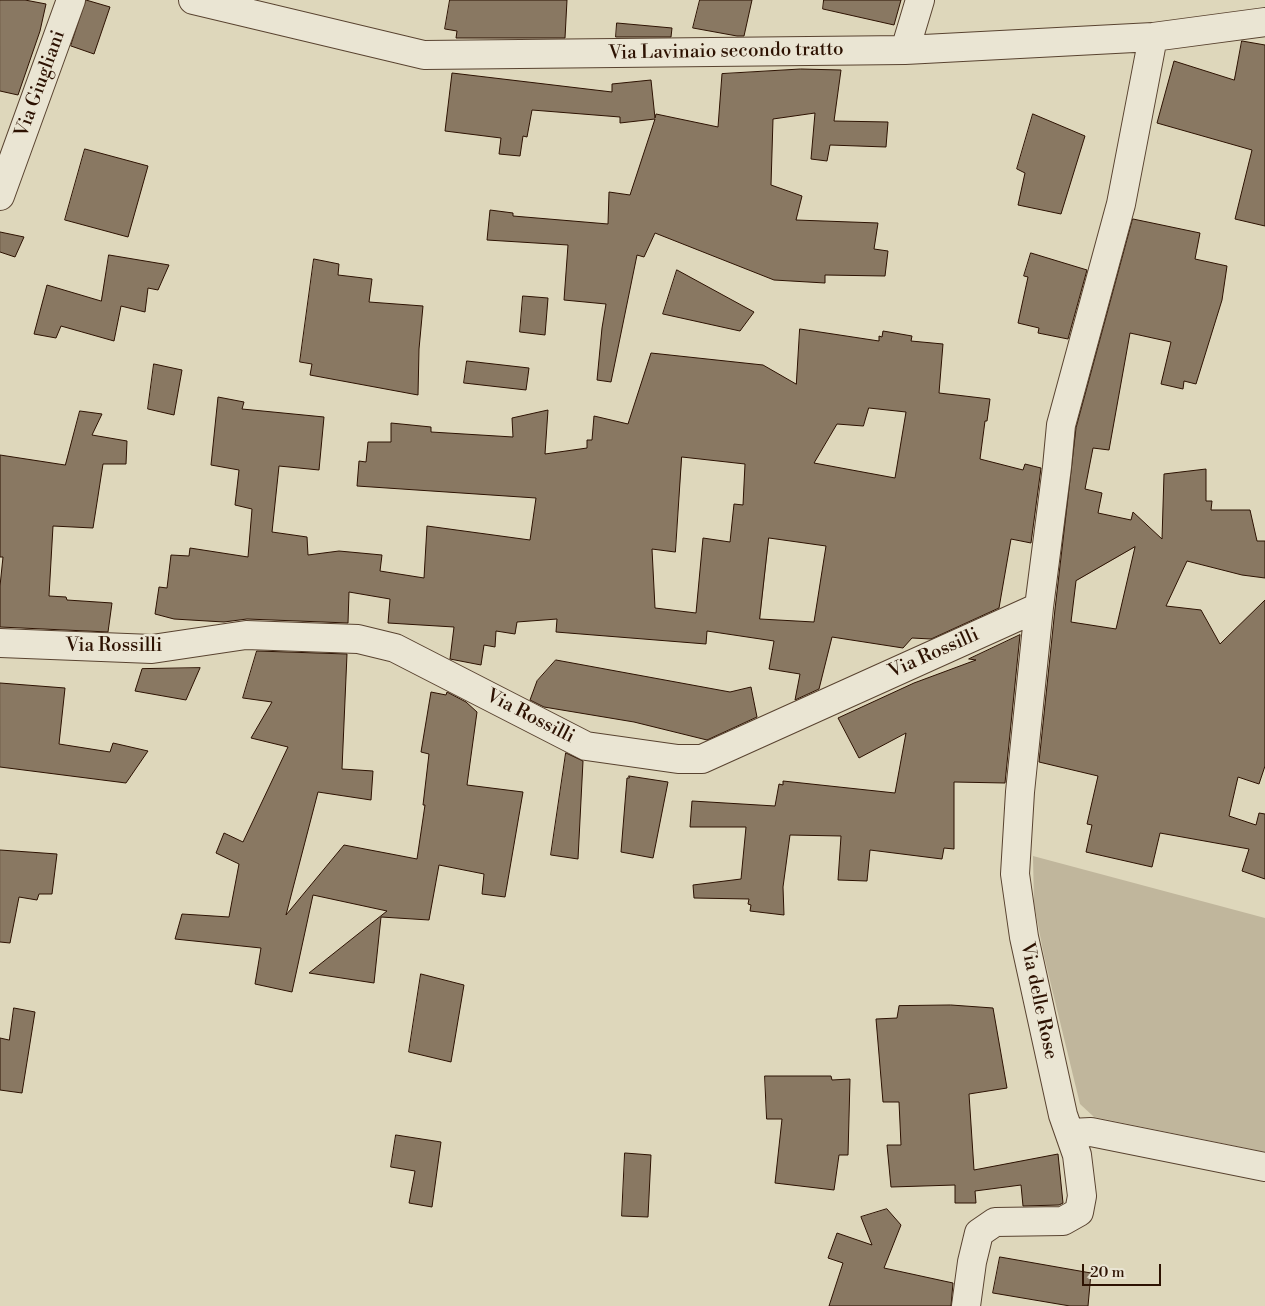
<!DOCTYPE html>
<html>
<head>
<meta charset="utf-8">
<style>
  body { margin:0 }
  #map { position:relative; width:1265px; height:1306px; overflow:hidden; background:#ded7bb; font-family:"Libre Bodoni",serif }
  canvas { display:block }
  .scale { position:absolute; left:1082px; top:1264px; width:79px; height:22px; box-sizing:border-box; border:2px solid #2d1202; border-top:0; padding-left:6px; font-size:15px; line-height:18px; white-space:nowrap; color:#2d1202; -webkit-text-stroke:4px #eae5d3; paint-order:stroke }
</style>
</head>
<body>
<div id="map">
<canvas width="1265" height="1306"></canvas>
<div class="scale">20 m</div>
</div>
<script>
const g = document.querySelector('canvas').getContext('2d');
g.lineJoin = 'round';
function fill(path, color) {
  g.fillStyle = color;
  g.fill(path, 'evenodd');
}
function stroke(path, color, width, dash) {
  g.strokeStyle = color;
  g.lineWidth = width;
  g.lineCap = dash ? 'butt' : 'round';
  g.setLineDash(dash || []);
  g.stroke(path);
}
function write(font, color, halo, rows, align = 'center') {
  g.font = font + ' "Libre Bodoni",serif';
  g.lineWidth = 4;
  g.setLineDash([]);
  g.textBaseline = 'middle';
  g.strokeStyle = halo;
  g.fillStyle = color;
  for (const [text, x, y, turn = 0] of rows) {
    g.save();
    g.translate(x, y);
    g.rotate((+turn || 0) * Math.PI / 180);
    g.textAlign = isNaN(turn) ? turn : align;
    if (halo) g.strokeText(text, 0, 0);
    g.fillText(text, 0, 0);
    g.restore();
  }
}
const green = new Path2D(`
  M 1033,856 L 1265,918 L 1265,1152 L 1094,1117 L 1080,1104 L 1044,956 L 1034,904 Z`);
const building = new Path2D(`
  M 0,0 L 25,0 L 46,4 L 40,31 L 18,95 L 0,91 Z
  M 86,0 L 110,7 L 94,54 L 71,46 Z
  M 450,0 L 567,0 L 565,38 L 456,38 L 457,31 L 445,29 Z
  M 700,0 L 752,0 L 744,36 L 737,36 L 693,28 Z
  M 824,0 L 901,0 L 894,25 L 823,9 Z
  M 617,23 L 672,28 L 671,37 L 616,37 Z
  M 1242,41 L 1265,45 L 1265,226 L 1235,219 L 1252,150 L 1157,123 L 1174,61 L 1234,80 Z
  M 801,69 L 841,70 L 834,121 L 888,122 L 886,147 L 830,145 L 827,161 L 811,159 L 815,113 L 773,119 L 771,185 L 802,196 L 796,220 L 878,223 L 874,249 L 888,251 L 885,276 L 825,275 L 825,283 L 774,280 L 655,233 L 644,257 L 637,255 L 611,382 L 597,380 L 602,328 L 606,304 L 564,300 L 568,245 L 487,240 L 490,210 L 513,213 L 513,216 L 608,224 L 609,192 L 630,195 L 655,119 L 620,123 L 620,117 L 532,110 L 527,137 L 523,136 L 520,156 L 499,154 L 501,138 L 445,131 L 452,73 L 612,92 L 612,84 L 651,80 L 655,118 L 656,114 L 718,127 L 722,74 Z
  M 1033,114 L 1085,136 L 1061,214 L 1018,205 L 1025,173 L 1017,169 Z
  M 85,149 L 148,166 L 128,237 L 65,220 Z
  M 1133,219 L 1200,233 L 1195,259 L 1227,266 L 1222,300 L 1196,384 L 1184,381 L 1183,389 L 1161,384 L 1171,342 L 1130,333 L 1109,450 L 1093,448 L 1085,489 L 1102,493 L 1098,513 L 1131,520 L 1133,512 L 1162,539 L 1164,474 L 1206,469 L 1206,501 L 1212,501 L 1211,510 L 1250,510 L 1257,541 L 1265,541 L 1265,578 L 1242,575 L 1187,561 L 1166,606 L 1201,610 L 1220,644 L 1265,600 L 1265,766 L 1259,784 L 1238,777 L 1229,816 L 1256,825 L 1259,813 L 1265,814 L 1265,879 L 1242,871 L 1249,849 L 1160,833 L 1152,867 L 1086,852 L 1092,825 L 1087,824 L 1098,776 L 1039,762 L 1055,609 L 1076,428 ZM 1135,547 L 1116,629 L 1071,622 L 1076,581 Z
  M 0,232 L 24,237 L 15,257 L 0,252 Z
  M 1031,253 L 1087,270 L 1068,339 L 1038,333 L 1039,328 L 1018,323 L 1028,277 L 1024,276 Z
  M 109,255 L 169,265 L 158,290 L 148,288 L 145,312 L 121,306 L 114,341 L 61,326 L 56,338 L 34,334 L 47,285 L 101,301 Z
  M 314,259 L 339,264 L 338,275 L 372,279 L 369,302 L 423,306 L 419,349 L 418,395 L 310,375 L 312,364 L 300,362 Z
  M 677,270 L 754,312 L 740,331 L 663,314 Z
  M 523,296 L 548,298 L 545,335 L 520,332 Z
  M 800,329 L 879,341 L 879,336 L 882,337 L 883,331 L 912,336 L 911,341 L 943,344 L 939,393 L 990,399 L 987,421 L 985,421 L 980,459 L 1023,470 L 1025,464 L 1041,468 L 1031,543 L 1011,539 L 999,608 L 931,639 L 912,638 L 903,648 L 832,637 L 819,689 L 795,700 L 800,674 L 769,669 L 774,641 L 707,631 L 706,644 L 556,632 L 557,619 L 517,622 L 515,634 L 496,631 L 495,647 L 484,645 L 481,665 L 450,659 L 454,627 L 388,623 L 390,599 L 349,592 L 348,623 L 247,619 L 224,622 L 174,619 L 155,614 L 159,587 L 167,588 L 171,555 L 189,556 L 190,548 L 248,557 L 252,509 L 235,505 L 239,470 L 211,465 L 218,397 L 244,402 L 242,409 L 324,417 L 319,470 L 279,466 L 272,532 L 307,537 L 308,555 L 339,551 L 382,555 L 380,571 L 424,578 L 427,526 L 530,540 L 536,498 L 357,486 L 359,461 L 366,462 L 368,442 L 391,442 L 391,423 L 431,427 L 431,432 L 513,437 L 512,418 L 548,410 L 545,454 L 587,448 L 587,440 L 592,440 L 594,416 L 628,424 L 651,353 L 763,365 L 796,384 ZM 869,408 L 906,412 L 895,478 L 814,463 L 837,424 L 863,426 ZM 682,457 L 745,464 L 743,505 L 734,504 L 730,542 L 703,538 L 696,613 L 655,608 L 652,549 L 675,552 ZM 769,538 L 826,546 L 814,622 L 760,619 Z
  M 467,361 L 529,368 L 526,390 L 464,383 Z
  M 154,364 L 182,370 L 174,415 L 148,409 Z
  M 80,411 L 102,414 L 92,435 L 127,441 L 126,464 L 103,464 L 93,528 L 53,526 L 49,596 L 66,597 L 67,600 L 112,603 L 108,632 L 0,627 L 0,586 L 3,557 L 0,557 L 0,455 L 65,465 Z
  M 1020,635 L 1005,783 L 954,782 L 954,849 L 944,848 L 942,859 L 870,850 L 867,881 L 838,880 L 841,836 L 790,835 L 783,887 L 784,915 L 750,911 L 751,905 L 748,904 L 749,899 L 694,898 L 693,885 L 741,879 L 746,827 L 690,827 L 692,801 L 775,806 L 779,784 L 783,785 L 783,781 L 895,793 L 906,733 L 859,758 L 838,718 L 914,683 L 976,660 L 969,659 Z
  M 257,651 L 347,654 L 342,769 L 373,771 L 371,800 L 318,792 L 286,915 L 344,845 L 417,859 L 425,805 L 423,805 L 429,754 L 421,752 L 431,692 L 446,695 L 447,692 L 466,702 L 477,712 L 467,785 L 523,792 L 505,897 L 482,894 L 484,874 L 439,865 L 429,920 L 381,917 L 374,983 L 309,973 L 387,911 L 313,895 L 292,992 L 255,984 L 261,948 L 175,939 L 182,914 L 229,917 L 239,864 L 216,853 L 224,833 L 243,842 L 288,747 L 251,738 L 272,702 L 243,698 Z
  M 556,660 L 730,692 L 751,687 L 757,717 L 707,740 L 634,722 L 544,707 L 530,700 L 537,681 Z
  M 200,668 L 186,700 L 135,691 L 142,669 Z
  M 0,683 L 65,688 L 59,744 L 110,752 L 113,743 L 148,751 L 126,783 L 0,767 Z
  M 566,753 L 583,761 L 578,859 L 551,855 Z
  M 629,776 L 668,782 L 653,858 L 621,852 L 627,778 L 629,778 Z
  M 0,850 L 57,854 L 52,894 L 39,894 L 37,900 L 19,897 L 10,943 L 0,942 Z
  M 421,974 L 464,985 L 451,1062 L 409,1052 Z
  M 951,1005 L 993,1008 L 1007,1088 L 969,1094 L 974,1170 L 1058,1154 L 1063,1203 L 1059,1205 L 1023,1206 L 1021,1185 L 975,1191 L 976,1203 L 955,1203 L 955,1185 L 891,1187 L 887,1145 L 901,1145 L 899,1102 L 883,1102 L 876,1019 L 897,1018 L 899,1006 Z
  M 14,1008 L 35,1012 L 22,1093 L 0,1090 L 0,1038 L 9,1040 Z
  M 765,1076 L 831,1076 L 832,1080 L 850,1079 L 848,1155 L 839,1155 L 834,1190 L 775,1183 L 782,1119 L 767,1119 Z
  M 396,1135 L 441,1142 L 432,1207 L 409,1203 L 415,1171 L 391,1167 Z
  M 625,1153 L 651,1155 L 648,1217 L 622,1216 Z
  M 887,1209 L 901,1225 L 884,1268 L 953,1283 L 951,1306 L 829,1306 L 843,1263 L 828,1258 L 837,1233 L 872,1245 L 861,1217 Z
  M 1000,1257 L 1091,1273 L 1088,1306 L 1070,1306 L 993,1293 Z`);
const street = new Path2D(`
  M 193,0 L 424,55 L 905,50 L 1153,37 L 1265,22
  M 905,50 L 920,0
  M 0,196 L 71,0
  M 0,643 L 152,649 L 246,635 L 358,639 L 395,648 L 586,746 L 678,759 L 702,759 L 1039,607
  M 1070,1133 L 1091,1132 L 1265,1167
  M 966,1306 L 972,1262 L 979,1233 L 995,1222 L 1063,1221 L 1079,1212 L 1082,1196 L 1077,1155 L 1063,1115 L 1024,937 L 1015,874 L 1020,792 L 1039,607 L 1057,467 L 1061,425 L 1121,204 L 1153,37`);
const streetNames = [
  ["Via Lavinaio secondo tratto",726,52,-1],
  ["Via Giugliani",41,84,-70],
  ["Via Rossilli",114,646],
  ["Via Rossilli",934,654,-24],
  ["Via Rossilli",530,717,27],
  ["Via delle Rose",1038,1001,78]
];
fill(green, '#c0b69c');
fill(building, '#897862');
stroke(building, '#2d1202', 1);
stroke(street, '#594330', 30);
stroke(street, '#eae5d3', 28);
write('19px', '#2d1202', '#eae5d3', streetNames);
</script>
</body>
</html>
